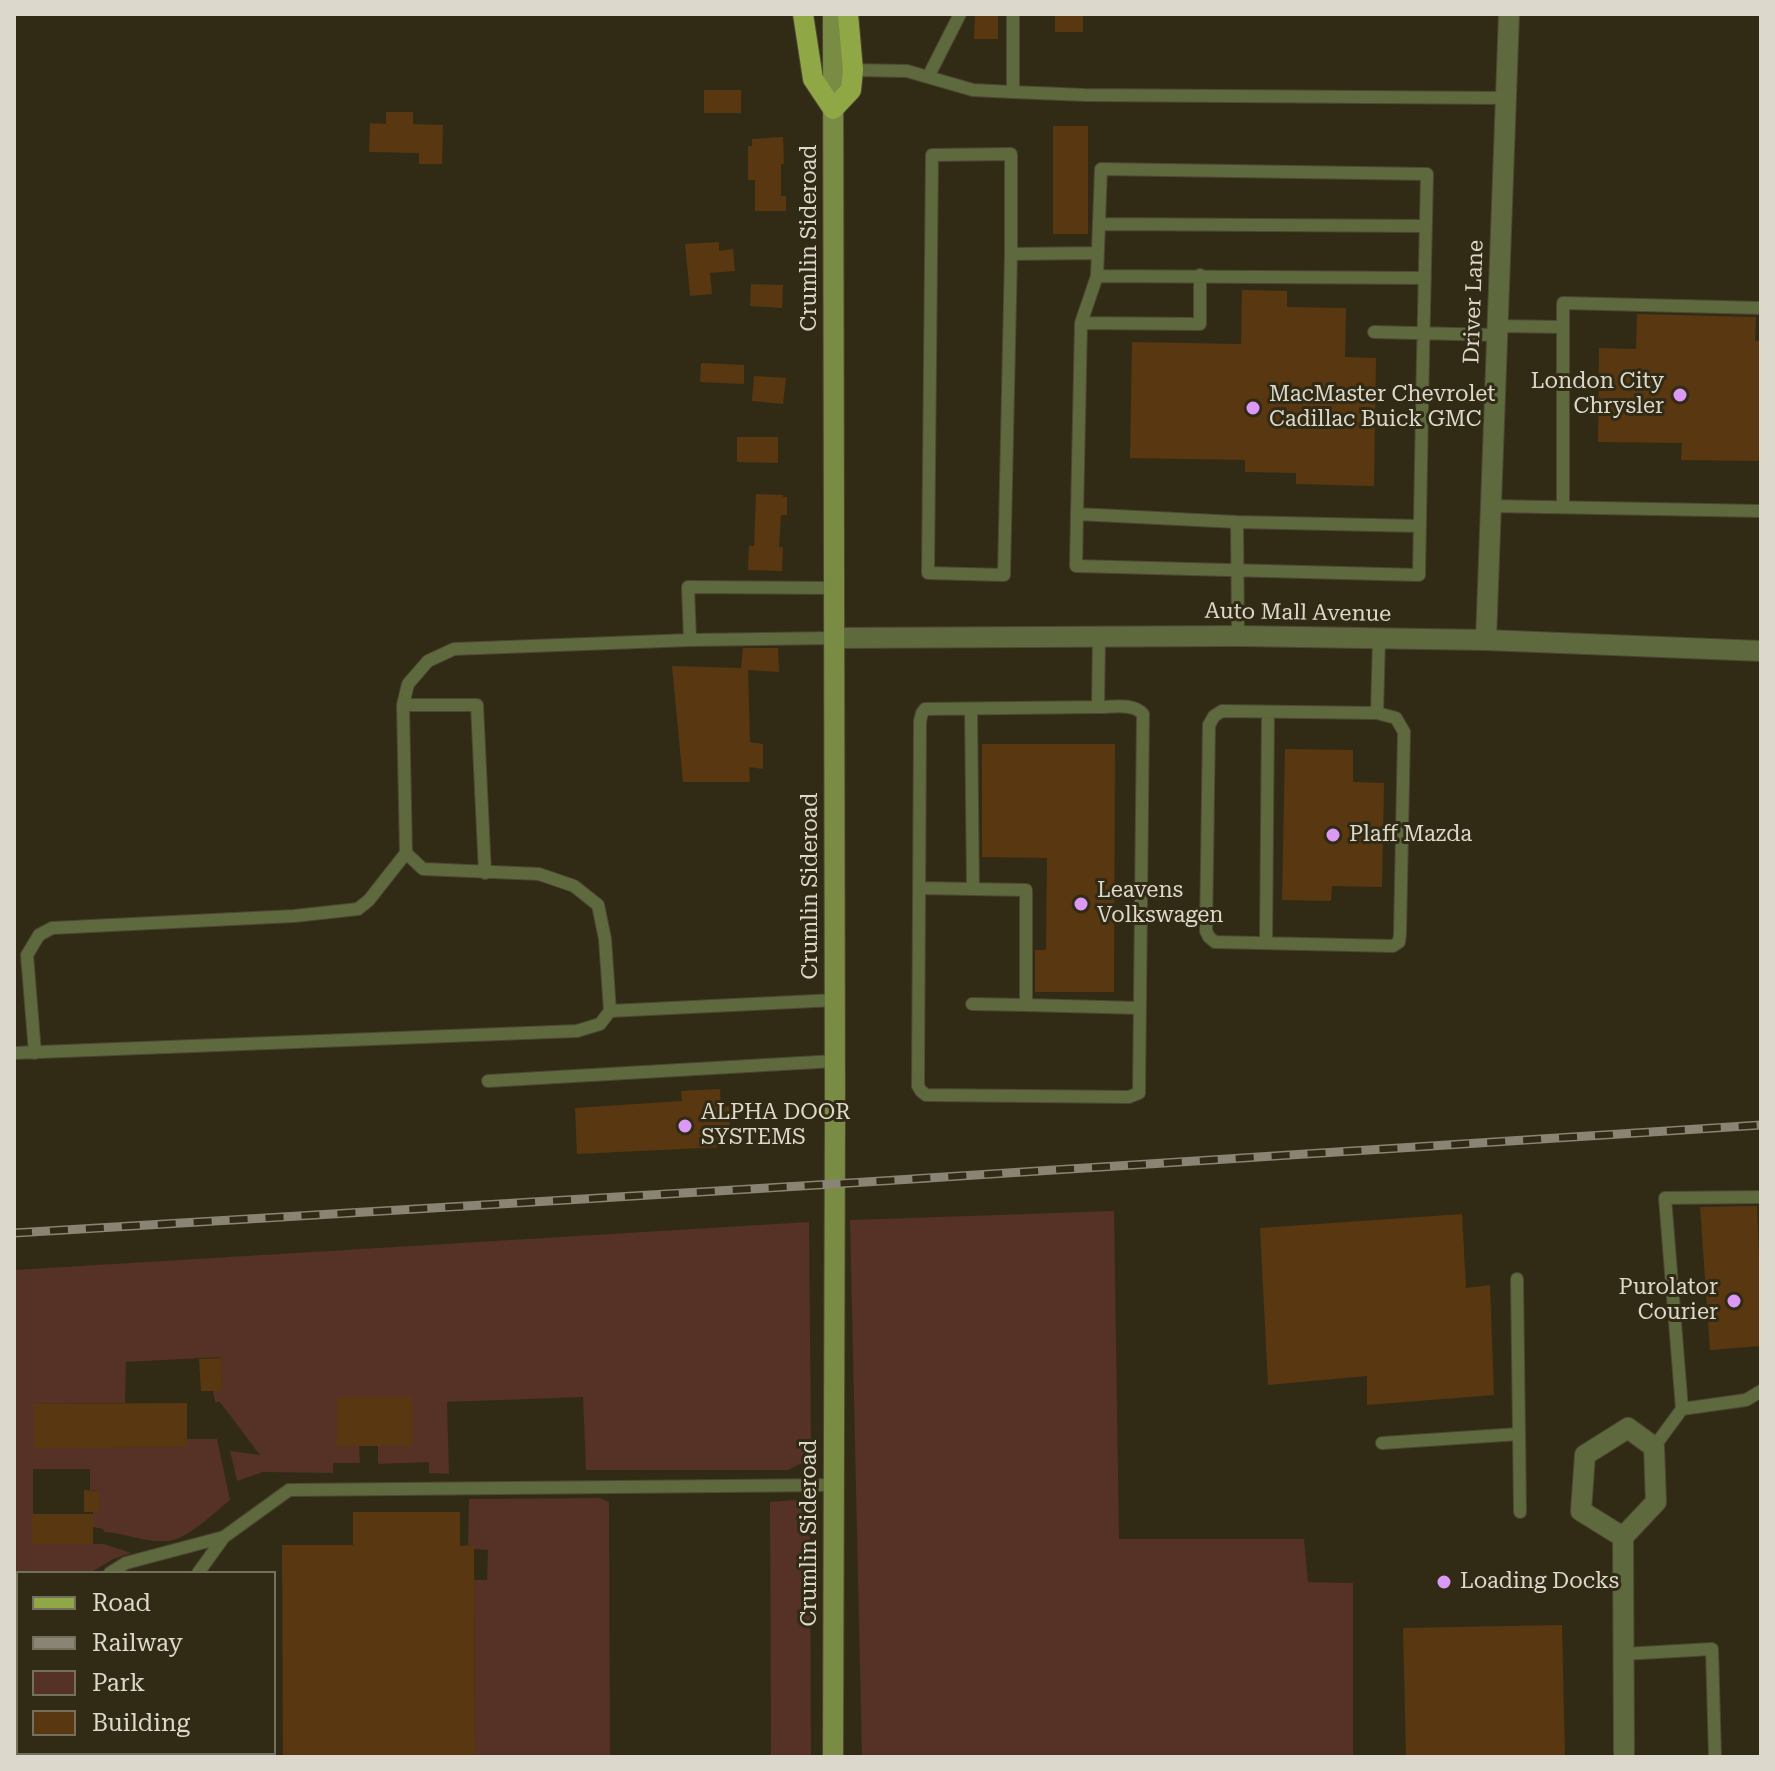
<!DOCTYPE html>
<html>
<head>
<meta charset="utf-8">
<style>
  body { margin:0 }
  #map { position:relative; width:1775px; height:1771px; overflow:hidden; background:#312b16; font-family:"Roboto Serif",serif }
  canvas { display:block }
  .frame { position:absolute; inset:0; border:16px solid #dcd8cb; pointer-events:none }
  .legend { position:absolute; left:16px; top:1571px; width:260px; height:184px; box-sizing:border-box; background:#312b16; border:2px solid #75705e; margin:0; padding:10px 14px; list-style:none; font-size:24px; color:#dcd8cb }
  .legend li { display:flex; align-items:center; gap:16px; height:40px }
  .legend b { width:40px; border:2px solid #75705e }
</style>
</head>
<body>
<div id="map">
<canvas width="1775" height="1771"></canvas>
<div class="frame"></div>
<ul class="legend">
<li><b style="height:10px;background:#90a746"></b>Road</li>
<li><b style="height:10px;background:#898473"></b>Railway</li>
<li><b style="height:22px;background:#553126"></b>Park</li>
<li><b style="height:22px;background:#583711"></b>Building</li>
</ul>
</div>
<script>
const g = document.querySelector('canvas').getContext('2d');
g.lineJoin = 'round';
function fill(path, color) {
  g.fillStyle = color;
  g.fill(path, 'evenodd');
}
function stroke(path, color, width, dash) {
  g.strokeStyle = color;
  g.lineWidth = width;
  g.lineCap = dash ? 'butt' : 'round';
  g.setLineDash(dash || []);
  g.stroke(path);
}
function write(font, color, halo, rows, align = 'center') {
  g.font = font + ' "Roboto Serif",serif';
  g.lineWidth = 6;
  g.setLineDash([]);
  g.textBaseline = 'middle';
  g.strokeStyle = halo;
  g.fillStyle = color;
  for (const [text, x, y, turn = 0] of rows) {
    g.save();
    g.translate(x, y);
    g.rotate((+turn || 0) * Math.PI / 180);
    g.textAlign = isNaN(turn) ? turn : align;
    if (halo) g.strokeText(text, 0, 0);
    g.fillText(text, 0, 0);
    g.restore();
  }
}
const green = new Path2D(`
  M 1114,1211 L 1119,1539 L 1304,1539 L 1308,1582 L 1353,1583 L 1353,1757 L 862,1757 L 850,1220 Z
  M 809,1222 L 811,1443 L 802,1463 L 788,1470 L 586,1470 L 583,1397 L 447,1402 L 449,1474 L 429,1473 L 429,1462 L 378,1464 L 378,1446 L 411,1397 L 338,1397 L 359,1446 L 360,1463 L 333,1463 L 333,1473 L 263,1472 L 237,1481 L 230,1451 L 260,1455 L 220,1402 L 215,1402 L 213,1391 L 222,1390 L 220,1357 L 126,1362 L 125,1403 L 34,1404 L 34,1447 L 187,1447 L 187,1439 L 217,1439 L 230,1500 C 214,1513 187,1540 167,1541 C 147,1543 124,1533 104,1532 L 103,1529 L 93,1527 L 93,1512 L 99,1512 L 99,1491 L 90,1490 L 90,1469 L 33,1469 L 33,1544 L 104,1544 L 131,1553 L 113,1559 L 90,1573 L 18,1573 L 18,1753 L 61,1753 L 62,1757 L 14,1757 L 14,1270 Z
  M 600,1498 L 609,1502 L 610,1757 L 475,1757 L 474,1580 L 487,1580 L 488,1550 L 474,1549 L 474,1546 L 468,1545 L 469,1499 Z
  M 796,1500 L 807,1507 L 810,1513 L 811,1757 L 771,1757 L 770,1502 Z`);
const building = new Path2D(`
  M 975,14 L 998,14 L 998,39 L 974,39 Z
  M 1055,14 L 1083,14 L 1083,32 L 1055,32 Z
  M 704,90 L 741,90 L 741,113 L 704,113 Z
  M 386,112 L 413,112 L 413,124 L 443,125 L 442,164 L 419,164 L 419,153 L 369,152 L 370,123 L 386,124 Z
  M 1053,126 L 1088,126 L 1088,234 L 1053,234 Z
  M 783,137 L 784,164 L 781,164 L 781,196 L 786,196 L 786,211 L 755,211 L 755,180 L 748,180 L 748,146 L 752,146 L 752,139 Z
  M 719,242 L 719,251 L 733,249 L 735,271 L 710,273 L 712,294 L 690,296 L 685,244 Z
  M 751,284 L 783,285 L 782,308 L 750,306 Z
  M 1242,290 L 1287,291 L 1287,307 L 1346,308 L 1345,357 L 1376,358 L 1374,486 L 1296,484 L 1296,473 L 1245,472 L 1245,460 L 1130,458 L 1132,342 L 1241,344 Z
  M 1637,314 L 1756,317 L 1755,341 L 1761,341 L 1761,461 L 1681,460 L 1682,443 L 1598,442 L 1599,348 L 1636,349 Z
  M 701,363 L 744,365 L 744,384 L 700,382 Z
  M 754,376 L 786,378 L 783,404 L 752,401 Z
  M 737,437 L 778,437 L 778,463 L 737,462 Z
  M 756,494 L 783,495 L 783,497 L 787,497 L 787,515 L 781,515 L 779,547 L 783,547 L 782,571 L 748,570 L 749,546 L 754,546 Z
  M 743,648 L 778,648 L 779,672 L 748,670 L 750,742 L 763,744 L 763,769 L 749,767 L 750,782 L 683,782 L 672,666 L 741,668 Z
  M 982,744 L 1115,744 L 1114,992 L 1035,992 L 1035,950 L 1046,950 L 1047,858 L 982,857 Z
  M 1285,749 L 1353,750 L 1353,782 L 1384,783 L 1382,887 L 1332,886 L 1331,901 L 1282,900 Z
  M 720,1089 L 721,1107 L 729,1106 L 730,1129 L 722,1129 L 723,1147 L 577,1154 L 575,1108 L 682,1101 L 681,1091 Z
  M 1757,1206 L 1759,1255 L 1761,1254 L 1761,1346 L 1710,1350 L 1700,1207 Z
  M 1462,1214 L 1466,1288 L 1490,1285 L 1494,1395 L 1367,1405 L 1367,1376 L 1268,1385 L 1260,1228 Z
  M 221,1358 L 222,1391 L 201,1391 L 199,1359 Z
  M 337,1397 L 412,1397 L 412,1446 L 337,1446 Z
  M 187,1403 L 187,1447 L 34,1448 L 34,1404 Z
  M 84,1490 L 99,1491 L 99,1512 L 84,1512 Z
  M 353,1512 L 460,1512 L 460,1546 L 474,1545 L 475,1757 L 283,1757 L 282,1545 L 353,1545 Z
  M 32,1514 L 93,1514 L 93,1544 L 32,1544 Z
  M 1562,1625 L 1565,1757 L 1406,1757 L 1403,1628 Z`);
const lane = new Path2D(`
  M 853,70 L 907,71 L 973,90 L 1013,92 L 1085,95 L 1506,98
  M 928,77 L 960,14
  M 1013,92 L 1013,14
  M 1099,224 L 1426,226
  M 1011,254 L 1004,575 L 928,573 L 932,155 L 1011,154 L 1011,254 L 1098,253
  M 1097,276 L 1425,278
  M 1081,323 L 1200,324 L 1200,275
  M 1497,326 L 1563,327 L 1563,303 L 1761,308
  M 1563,327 L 1563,507
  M 1374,332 L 1497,335
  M 1491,506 L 1761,511
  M 1077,514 L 1076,566 L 1419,575 C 1421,441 1424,308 1427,174 L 1101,169 L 1097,276 L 1081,323 L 1077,514 L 1237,522 L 1420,526
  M 1237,522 L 1238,636
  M 834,588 L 688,587 L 690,640 L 834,638
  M 690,640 L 454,649 L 428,661 L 408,684 L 403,705 L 406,853 L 423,869 L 539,874 L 574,886 L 598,905 L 605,939 L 610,1011 L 835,1000
  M 403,705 L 477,705 L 485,873
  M 1098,707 L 925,709 L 922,713 L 920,721 L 918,1086 L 921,1091 L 926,1095 L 1129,1097 L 1139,1093 L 1143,714 C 1133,703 1113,707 1098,707 L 1099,636
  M 971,709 L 973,889
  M 1377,713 L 1222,711 L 1214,716 L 1209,725 L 1206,931 L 1209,937 L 1215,942 L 1393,946 L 1399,942 L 1400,934 L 1404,732 L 1396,718 L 1377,713 L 1379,638
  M 919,888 L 1026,890 L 1026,1005 L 1140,1008
  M 1266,943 L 1268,712
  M 972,1004 L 1026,1005
  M 14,1053 L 577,1031 L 600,1024 L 610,1011
  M 35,1053 L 27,955 L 39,935 L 52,928 L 294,916 L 358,909 L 369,900 L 406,853
  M 488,1081 L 835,1061
  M 1517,1279 L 1520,1512
  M 1682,1409 L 1746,1400 L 1761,1391
  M 1382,1443 L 1519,1434
  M 1654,1447 L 1682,1409 L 1665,1198 L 1761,1197
  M 110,1573 L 126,1563 L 224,1537
  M 198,1573 L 224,1537 L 289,1490 L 834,1485
  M 1623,1654 L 1712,1649 L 1715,1757
  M 71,1753 L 72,1757
  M 162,1753 L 162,1757`);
const street = new Path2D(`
  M 834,638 L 1238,636 L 1486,640 L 1761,651
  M 1486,640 L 1509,14
  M 1623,1537 L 1581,1511 L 1585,1455 L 1628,1428 L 1654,1447 L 1656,1502 L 1623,1537 L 1624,1757`);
const secondary = new Path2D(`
  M 833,1757 L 835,1111 L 833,14`);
const primary = new Path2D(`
  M 803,14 L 813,79 L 833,109 L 851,90 L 853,70 L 848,14`);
const rail = new Path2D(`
  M 14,1233 L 834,1184 L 1761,1125`);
const markers = [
  [1680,395,8,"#db99f5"],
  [1253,408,8,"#db99f5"],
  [1333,835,8,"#db99f5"],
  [1081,904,8,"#db99f5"],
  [685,1126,8,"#db99f5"],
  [1734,1301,8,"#db99f5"],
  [1444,1582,8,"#db99f5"]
];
const streetNames = [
  ["Crumlin Sideroad",810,238,-90],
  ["Driver Lane",1474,302,-88],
  ["Auto Mall Avenue",1298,613,1],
  ["Crumlin Sideroad",811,886,-90],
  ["Crumlin Sideroad",810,1533,-90]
];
const poiNames = [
  ["London City",1664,382,"right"],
  ["Chrysler",1664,407,"right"],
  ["MacMaster Chevrolet",1269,395],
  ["Cadillac Buick GMC",1269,420],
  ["Plaff Mazda",1349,835],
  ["Leavens",1097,891],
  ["Volkswagen",1097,916],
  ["ALPHA DOOR",701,1113],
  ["SYSTEMS",701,1138],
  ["Purolator",1718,1288,"right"],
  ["Courier",1718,1313,"right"],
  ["Loading Docks",1460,1582]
];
fill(green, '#553126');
fill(building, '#583711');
stroke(lane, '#4c4733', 14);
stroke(street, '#4c4733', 22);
stroke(secondary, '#4c4733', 22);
stroke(primary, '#4c4733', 22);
stroke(lane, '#5e693d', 12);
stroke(street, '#5e693d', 20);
stroke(secondary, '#7a8c43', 20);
stroke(primary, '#90a746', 20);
stroke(rail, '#898473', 9);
stroke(rail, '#312b16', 6, [18]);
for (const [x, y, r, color] of markers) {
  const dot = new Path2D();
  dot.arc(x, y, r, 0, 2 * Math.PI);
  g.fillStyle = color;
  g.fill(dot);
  stroke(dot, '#312b16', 3);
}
write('22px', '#dcd8cb', '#312b16', streetNames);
write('22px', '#dcd8cb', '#312b16', poiNames, 'left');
</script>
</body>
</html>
